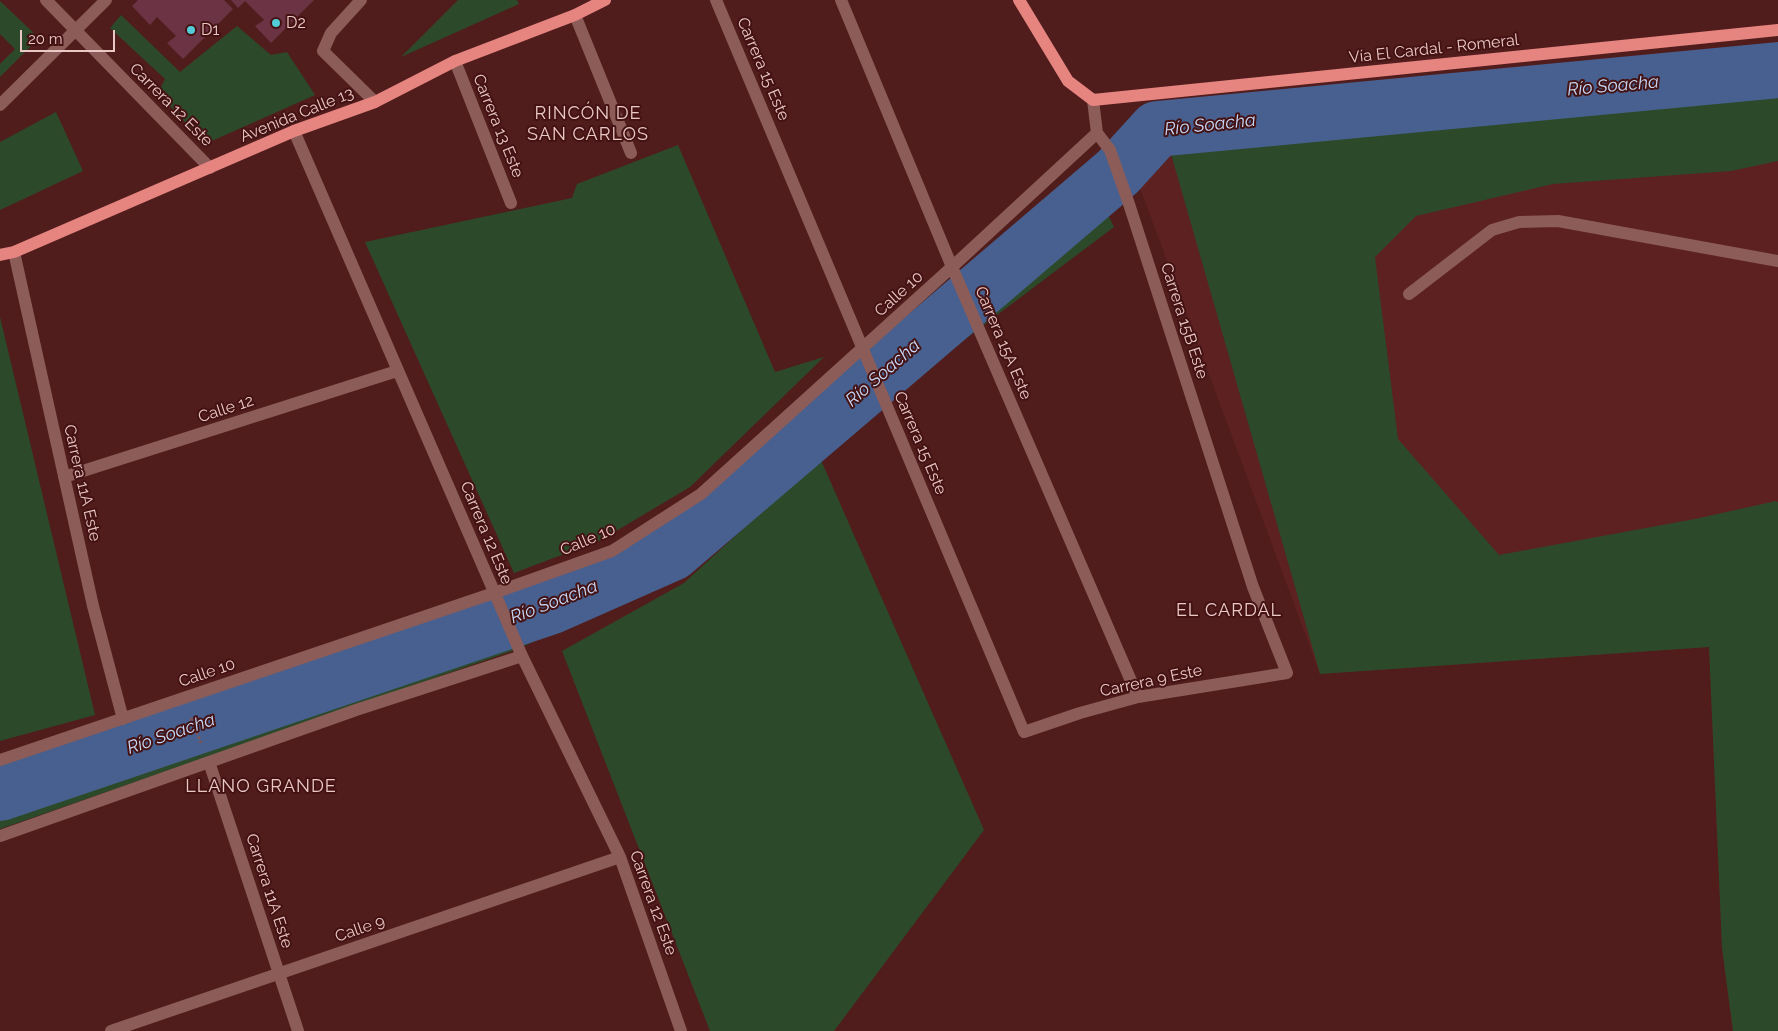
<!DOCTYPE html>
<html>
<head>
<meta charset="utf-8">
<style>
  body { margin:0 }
  #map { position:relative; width:1778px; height:1031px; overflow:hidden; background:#501d1c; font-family:Raleway,sans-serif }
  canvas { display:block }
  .scale { position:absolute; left:20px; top:30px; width:95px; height:22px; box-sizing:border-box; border:2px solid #eac8c6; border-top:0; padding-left:6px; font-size:15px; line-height:18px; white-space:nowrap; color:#eac8c6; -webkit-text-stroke:4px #441213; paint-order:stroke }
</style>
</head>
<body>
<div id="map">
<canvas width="1778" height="1031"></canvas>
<div class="scale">20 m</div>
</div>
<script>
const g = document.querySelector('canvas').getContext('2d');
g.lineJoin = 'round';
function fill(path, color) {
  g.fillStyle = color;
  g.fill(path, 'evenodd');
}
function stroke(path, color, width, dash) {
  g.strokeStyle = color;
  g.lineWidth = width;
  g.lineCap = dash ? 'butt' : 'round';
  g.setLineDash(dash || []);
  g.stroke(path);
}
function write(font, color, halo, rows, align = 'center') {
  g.font = font + ' Raleway,sans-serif';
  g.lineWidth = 4;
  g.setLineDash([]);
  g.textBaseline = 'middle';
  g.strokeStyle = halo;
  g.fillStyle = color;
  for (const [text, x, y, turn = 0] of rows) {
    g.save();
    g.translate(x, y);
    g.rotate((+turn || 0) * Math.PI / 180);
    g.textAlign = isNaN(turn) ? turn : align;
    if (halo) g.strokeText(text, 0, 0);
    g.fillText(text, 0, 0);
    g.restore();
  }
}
const built = new Path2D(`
  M 1778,78 L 1778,1031 L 1733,1031 L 1722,948 L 1709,647 L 1320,674 L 1137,180 L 1169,147 Z`);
const green = new Path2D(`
  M 458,0 L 517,0 L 519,4 L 401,57 Z
  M 0,1 L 39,38 L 0,77 L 0,64 L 15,49 L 0,34 Z
  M 121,15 L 180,72 L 237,26 L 271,55 L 287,52 L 315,95 L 205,144 L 158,93 L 165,79 L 110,28 Z
  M 1778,74 L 1778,161 L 1731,171 L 1553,184 L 1416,216 L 1375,257 L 1398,439 L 1499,555 L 1695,519 L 1776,501 L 1778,502 L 1778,1031 L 1733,1031 L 1722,948 L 1709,647 L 1320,674 L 1169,147 Z
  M 56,112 L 83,171 L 0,210 L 0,142 Z
  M 678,145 L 775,372 L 824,357 L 690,487 L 601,540 L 514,573 L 365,242 L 572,198 L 577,184 Z
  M 1084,167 L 1114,227 L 819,449 L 683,574 L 515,650 L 0,829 L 0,781 L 501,607 L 664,533 L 715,495 L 975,274 Z
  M 0,317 L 95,715 L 0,741 Z
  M 820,458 L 984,830 L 834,1031 L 710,1031 L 562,651 L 684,583 Z`);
const river = new Path2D(`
  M 0,793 L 552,606 L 672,553 L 1118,172 L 1157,129 L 1778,70`);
const building = new Path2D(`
  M 138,0 L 224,0 L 233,9 L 183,59 L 167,43 L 176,36 L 157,17 L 150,25 L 132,6 Z
  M 231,0 L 314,0 L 271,43 L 255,26 L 264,20 L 245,1 L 238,8 Z`);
const path = new Path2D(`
  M 191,718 L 201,743`);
const minor = new Path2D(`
  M 46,0 L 210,168
  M 361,0 L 331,33 L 323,51 L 375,102
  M 716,0 L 1024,732 L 1080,713 L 1138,697 L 1287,673 L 1253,587 L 1129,204 L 1110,150 L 1097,133 L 1093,100
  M 841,0 L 952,267 L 1138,697
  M 575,15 L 631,153
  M 455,61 L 511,203
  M 0,105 L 106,0
  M 294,131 L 522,656 L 620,857 L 681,1031
  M 14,252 L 93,606 L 123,719
  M 1409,294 L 1492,230 L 1519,222 L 1558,221 L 1778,261
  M 64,477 L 397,371
  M 0,760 L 494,593 L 612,551 L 701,494 L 952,267 L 1097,133
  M 209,762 L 298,1031
  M 0,836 L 356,710 L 522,656
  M 111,1031 L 620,857`);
const major = new Path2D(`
  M 1019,0 L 1068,81 L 1093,100 L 1778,30
  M 0,255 L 14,252 L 294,131 L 375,102 L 455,61 L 575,15 L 605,0`);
const markers = [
  [276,23,5,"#52ccd6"],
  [191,30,5,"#52ccd6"]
];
const poiNames = [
  ["D2",286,23],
  ["D1",201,30]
];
const streetNames = [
  ["Vía El Cardal - Romeral",1434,49,-6],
  ["Carrera 15 Este",763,69,67],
  ["Carrera 12 Este",171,105,45],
  ["Avenida Calle 13",297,115,-22],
  ["Carrera 13 Este",498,126,68],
  ["Calle 10",899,294,-42],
  ["Carrera 15B Este",1184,321,72],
  ["Carrera 15A Este",1003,343,67],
  ["Calle 12",226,409,-18],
  ["Carrera 15 Este",920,443,67],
  ["Carrera 11A Este",82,483,77],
  ["Carrera 12 Este",486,533,67],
  ["Calle 10",588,540,-23],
  ["Calle 10",207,673,-19],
  ["Carrera 9 Este",1151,681,-12],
  ["Carrera 11A Este",269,891,72],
  ["Carrera 12 Este",653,903,70],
  ["Calle 9",360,929,-19]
];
const waterNames = [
  ["Río Soacha",1613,86,-5],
  ["Río Soacha",1210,125,-6],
  ["Río Soacha",883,373,-41],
  ["Río Soacha",554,602,-21],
  ["Río Soacha",171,734,-19]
];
const neighbourhoodNames = [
  ["RINCÓN DE",588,114],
  ["SAN CARLOS",588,135],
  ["EL CARDAL",1229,611],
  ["LLANO GRANDE",261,787]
];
fill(built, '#5d2121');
fill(green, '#2c4a2a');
stroke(river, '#47608f', 56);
fill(building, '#6b3343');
stroke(path, '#825453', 3, [2.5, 2.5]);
stroke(minor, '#8c5c59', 12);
stroke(major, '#e68480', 12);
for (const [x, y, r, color] of markers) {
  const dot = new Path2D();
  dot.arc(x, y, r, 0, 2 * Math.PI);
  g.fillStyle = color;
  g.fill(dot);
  stroke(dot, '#441213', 2);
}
write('16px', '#eac8c6', '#441213', poiNames, 'left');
write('16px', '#eac8c6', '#441213', streetNames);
write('italic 18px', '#c7d7f5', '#441213', waterNames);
g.letterSpacing = '1px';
write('18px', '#eac8c6', '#441213', neighbourhoodNames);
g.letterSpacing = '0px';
</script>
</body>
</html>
